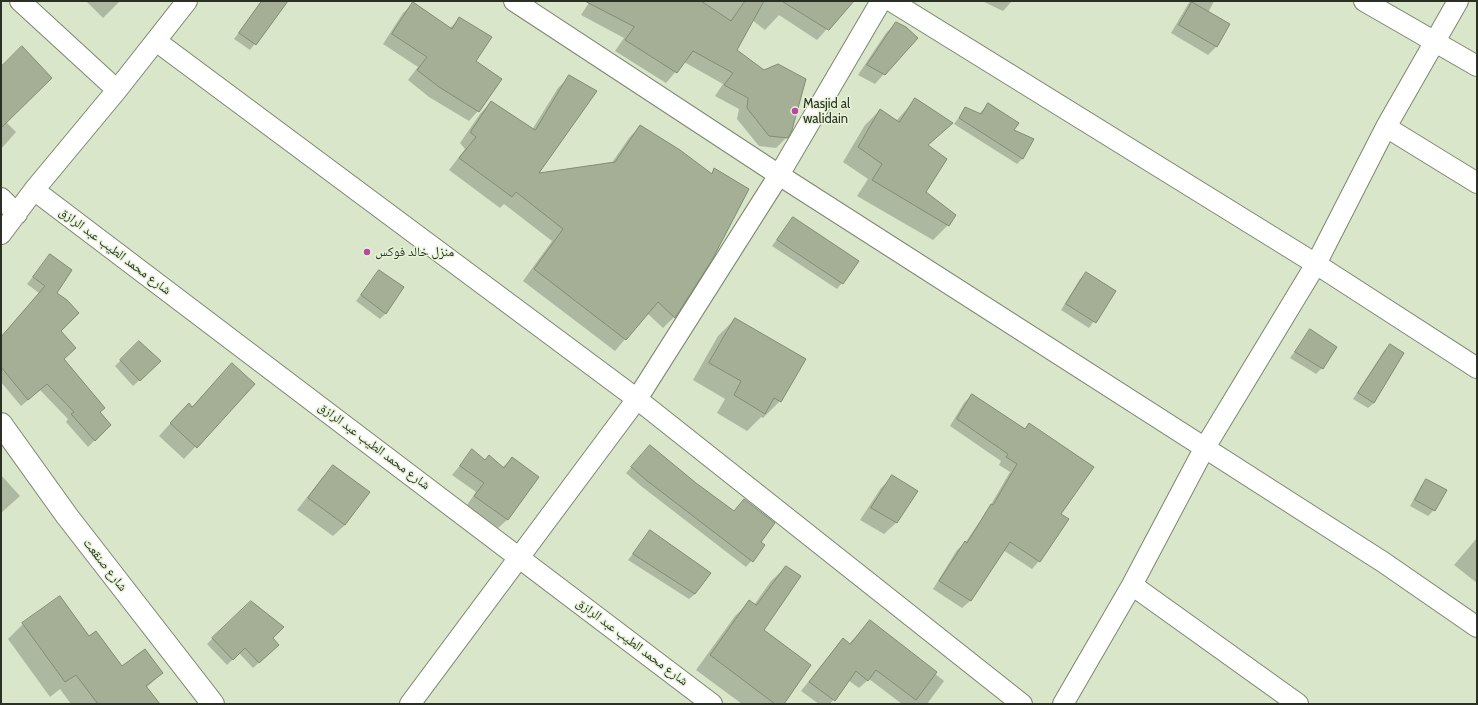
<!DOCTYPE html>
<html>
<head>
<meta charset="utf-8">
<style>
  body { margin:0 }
  #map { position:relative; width:1478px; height:705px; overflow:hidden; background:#d9e6ca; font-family:Cabin,sans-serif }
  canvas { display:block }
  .frame { position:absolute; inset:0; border:2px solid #2b3025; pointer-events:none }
</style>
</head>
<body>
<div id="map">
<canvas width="1478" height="705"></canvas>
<div class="frame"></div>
</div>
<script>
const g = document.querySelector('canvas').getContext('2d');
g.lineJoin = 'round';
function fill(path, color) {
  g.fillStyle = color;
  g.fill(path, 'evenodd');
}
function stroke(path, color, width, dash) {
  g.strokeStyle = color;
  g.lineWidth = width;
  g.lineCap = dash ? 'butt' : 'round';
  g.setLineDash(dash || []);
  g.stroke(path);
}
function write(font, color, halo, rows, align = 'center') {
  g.font = font + ' Cabin,"Noto Naskh Arabic",sans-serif';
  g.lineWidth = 3;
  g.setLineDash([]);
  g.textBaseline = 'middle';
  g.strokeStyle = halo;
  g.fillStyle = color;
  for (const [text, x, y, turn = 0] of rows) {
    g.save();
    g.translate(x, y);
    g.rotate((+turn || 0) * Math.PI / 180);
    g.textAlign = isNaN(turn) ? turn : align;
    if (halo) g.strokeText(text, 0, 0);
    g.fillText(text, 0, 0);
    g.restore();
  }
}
const shadow = new Path2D(`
  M 86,1 L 120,1 L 103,18 Z
  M 261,1 L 279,1 L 284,5 L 250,50 L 234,39 Z
  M 590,1 L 852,1 L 817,40 L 779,15 L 765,30 L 752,20 L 735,50 L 787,137 L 776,148 L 759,146 L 737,119 L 739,109 L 715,96 L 723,84 L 684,62 L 666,83 L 615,51 L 624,38 L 581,15 Z
  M 982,1 L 1012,1 L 1003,11 Z
  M 1190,1 L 1214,1 L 1208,13 L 1229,25 L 1216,47 L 1208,55 L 1171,33 Z
  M 413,4 L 450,28 L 460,18 L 474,61 L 478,111 L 469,121 L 429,97 L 408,80 L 418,67 L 383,44 L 403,13 Z
  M 896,23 L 916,38 L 875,84 L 858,75 L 886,33 Z
  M 1,70 L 6,122 L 16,132 L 1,149 Z
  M 569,77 L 537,174 L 611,164 L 629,138 L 640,126 L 710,174 L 715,170 L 674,317 L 663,328 L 647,313 L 615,351 L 523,281 L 552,241 L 504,204 L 500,208 L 449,170 L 465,149 L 460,143 L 480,114 L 491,102 L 532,130 L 558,88 Z
  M 916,99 L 952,123 L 927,146 L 924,192 L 948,225 L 933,240 L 857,196 L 868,179 L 843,162 L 865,125 L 880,110 L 896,121 Z
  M 988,104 L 1012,130 L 1023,158 L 1017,164 L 954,124 L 966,108 L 979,114 Z
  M 793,218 L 842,283 L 837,289 L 772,246 Z
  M 50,255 L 63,360 L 99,412 L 110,425 L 88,447 L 66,422 L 68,419 L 40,390 L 21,406 L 1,382 L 1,337 L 39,293 L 27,284 Z
  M 379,271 L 386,313 L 380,319 L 356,301 Z
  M 1086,274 L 1115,291 L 1089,328 L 1061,310 L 1080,279 Z
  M 735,319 L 780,401 L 763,418 L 761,417 L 747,431 L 717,413 L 725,399 L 693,380 L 718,336 Z
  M 1310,330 L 1322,368 L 1316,374 L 1290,358 Z
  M 139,342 L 154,367 L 133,386 L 115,366 Z
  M 1390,345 L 1374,403 L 1368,408 L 1353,399 L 1384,351 Z
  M 253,384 L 184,459 L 159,436 L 177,416 L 192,407 Z
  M 972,395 L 1025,429 L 1029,424 L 1060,515 L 1067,520 L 1039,561 L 1032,569 L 1003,550 L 970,601 L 962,608 L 933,589 L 957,550 L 965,543 L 989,508 L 1010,472 L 999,465 L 1001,461 L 950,426 L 964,403 Z
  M 472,451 L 485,461 L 502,468 L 512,458 L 538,477 L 507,520 L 498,528 L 467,505 L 476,492 L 452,475 Z
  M 645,452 L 764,546 L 746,567 L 641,486 L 626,473 Z
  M 333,466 L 345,525 L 333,536 L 297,510 L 322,478 Z
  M 1,475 L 20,496 L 1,513 Z
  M 893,476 L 916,491 L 896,523 L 884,534 L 860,520 L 881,488 Z
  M 1426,481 L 1434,510 L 1428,516 L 1410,506 L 1421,486 Z
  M 650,532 L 695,594 L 689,599 L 628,560 Z
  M 1477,538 L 1477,583 L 1454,565 Z
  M 786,567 L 763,631 L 782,704 L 742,704 L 696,670 L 735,616 L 750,602 L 754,605 L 771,581 Z
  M 870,621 L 944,681 L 927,704 L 902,704 L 869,679 L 859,688 L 848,680 L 830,704 L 819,704 L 801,691 L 835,648 L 843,639 L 849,644 Z
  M 23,624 L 89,638 L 122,668 L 162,673 L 146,688 L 159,704 L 71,704 L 60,689 L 50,697 L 8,639 Z
  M 213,638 L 271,638 L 272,651 L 253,668 L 239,653 L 227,665 L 207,644 Z`);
const building = new Path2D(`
  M 262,1 L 288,1 L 256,45 L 239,33 Z
  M 585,1 L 701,1 L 731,21 L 745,1 L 764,1 L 737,50 L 764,70 L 778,64 L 806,79 L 792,130 L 788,138 L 769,136 L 747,108 L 748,98 L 724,85 L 733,73 L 693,51 L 677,73 L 625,40 L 634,27 Z
  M 782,1 L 854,1 L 829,30 Z
  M 413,2 L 452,29 L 459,17 L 492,37 L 476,61 L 502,79 L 479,112 L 439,87 L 417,70 L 427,57 L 392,34 Z
  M 1192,2 L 1230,24 L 1217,47 L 1179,25 Z
  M 896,22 L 906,27 L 918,38 L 885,75 L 867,65 Z
  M 22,46 L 52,78 L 1,128 L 1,67 Z
  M 569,75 L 597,91 L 539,173 L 615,162 L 640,125 L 680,150 L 712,174 L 714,168 L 749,189 L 712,260 L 675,318 L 658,302 L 626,340 L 534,269 L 563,229 L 516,192 L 512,197 L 459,158 L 476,137 L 471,133 L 471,131 L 491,101 L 535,130 Z
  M 915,98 L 953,123 L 928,145 L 947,159 L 926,192 L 956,215 L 949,226 L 872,180 L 882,164 L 858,147 L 880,109 L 899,122 Z
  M 988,103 L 1019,123 L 1014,130 L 1034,139 L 1023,159 L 959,118 L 965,107 L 981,114 Z
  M 793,217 L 859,261 L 843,284 L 777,240 Z
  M 50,254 L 72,270 L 57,293 L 67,300 L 79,313 L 61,331 L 76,348 L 64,359 L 105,408 L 100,412 L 111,425 L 95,441 L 71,414 L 74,412 L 47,384 L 28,400 L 1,367 L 1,337 L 45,286 L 33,277 Z
  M 379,270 L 404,287 L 386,314 L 361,295 Z
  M 1086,272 L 1116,291 L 1096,323 L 1066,304 Z
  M 735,318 L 806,359 L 781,402 L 774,398 L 765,414 L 734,395 L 741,381 L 709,363 Z
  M 1310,329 L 1337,347 L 1323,369 L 1295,352 Z
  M 139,341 L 161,361 L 140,381 L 120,360 Z
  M 1390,344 L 1404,353 L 1374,403 L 1358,393 Z
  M 232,363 L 255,384 L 197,448 L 170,423 L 189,403 L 192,407 Z
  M 972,394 L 1025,429 L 1029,423 L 1094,467 L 1061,514 L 1069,519 L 1040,562 L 1010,542 L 971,601 L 939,581 L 965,541 L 967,543 L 991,504 L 993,505 L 1017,464 L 1006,457 L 1008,454 L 957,419 Z
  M 650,445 L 696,483 L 734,511 L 744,499 L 775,523 L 761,542 L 765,545 L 753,562 L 646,480 L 631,467 Z
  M 472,449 L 485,460 L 489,455 L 504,468 L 512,457 L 539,477 L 508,520 L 474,496 L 484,483 L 460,466 Z
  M 333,465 L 370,492 L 345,525 L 308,498 Z
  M 892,475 L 918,491 L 897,523 L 871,508 Z
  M 1426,479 L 1447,490 L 1435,511 L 1415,500 Z
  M 650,530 L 711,573 L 695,594 L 633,554 Z
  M 786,566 L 801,576 L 764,630 L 811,665 L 784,704 L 775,704 L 710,655 L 749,600 L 756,605 Z
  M 60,596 L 89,636 L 96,631 L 122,666 L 145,649 L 163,673 L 146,686 L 160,704 L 98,704 L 76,675 L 65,682 L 22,623 Z
  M 251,601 L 284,627 L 273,638 L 279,645 L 259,663 L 245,648 L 233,660 L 212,638 Z
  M 870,620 L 937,672 L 916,700 L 876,670 L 868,681 L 856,671 L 835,701 L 809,682 L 843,638 L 850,644 Z`);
const street = new Path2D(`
  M 20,1 L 117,90
  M 514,1 L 779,175 L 1383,562 L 1477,627
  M 891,1 L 1316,264 L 1477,368
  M 1364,1 L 1477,66
  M 156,41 L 637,399 L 1022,704
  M 1386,127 L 1477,183
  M 34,190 L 712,704
  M 1,198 L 17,214
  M 1,234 L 34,190 L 117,90 L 187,1
  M 1132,585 L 1298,704
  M 410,704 L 637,399 L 779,175 L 881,1
  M 1063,704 L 1132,585 L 1204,449 L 1316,264 L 1386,127 L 1458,1`);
const secondary = new Path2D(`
  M 1,424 L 67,516 L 213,704`);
const markers = [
  [795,111,4,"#b946a1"],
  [367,252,4,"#b946a1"]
];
const poiNames = [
  ["Masjid al",803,104],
  ["walidain",803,119],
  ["منزل خالد فوكس",375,252]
];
const streetNames = [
  ["شارع محمد الطيب عبد الرازق",115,251,37],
  ["شارع محمد الطيب عبد الرازق",374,446,37],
  ["شارع صنقعت",105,565,52],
  ["شارع محمد الطيب عبد الرازق",632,642,37]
];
fill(shadow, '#0003');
fill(building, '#a4af95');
stroke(building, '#818c73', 1);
stroke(street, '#7c876e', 22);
stroke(secondary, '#7c876e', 24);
stroke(street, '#fff', 20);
stroke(secondary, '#fff', 22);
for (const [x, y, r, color] of markers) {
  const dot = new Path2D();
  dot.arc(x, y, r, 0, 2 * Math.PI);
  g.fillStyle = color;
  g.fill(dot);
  stroke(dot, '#e6f3d7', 1.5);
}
write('13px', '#2b3025', '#e6f3d7', poiNames, 'left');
write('13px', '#2b3025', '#e6f3d7', streetNames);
</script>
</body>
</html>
